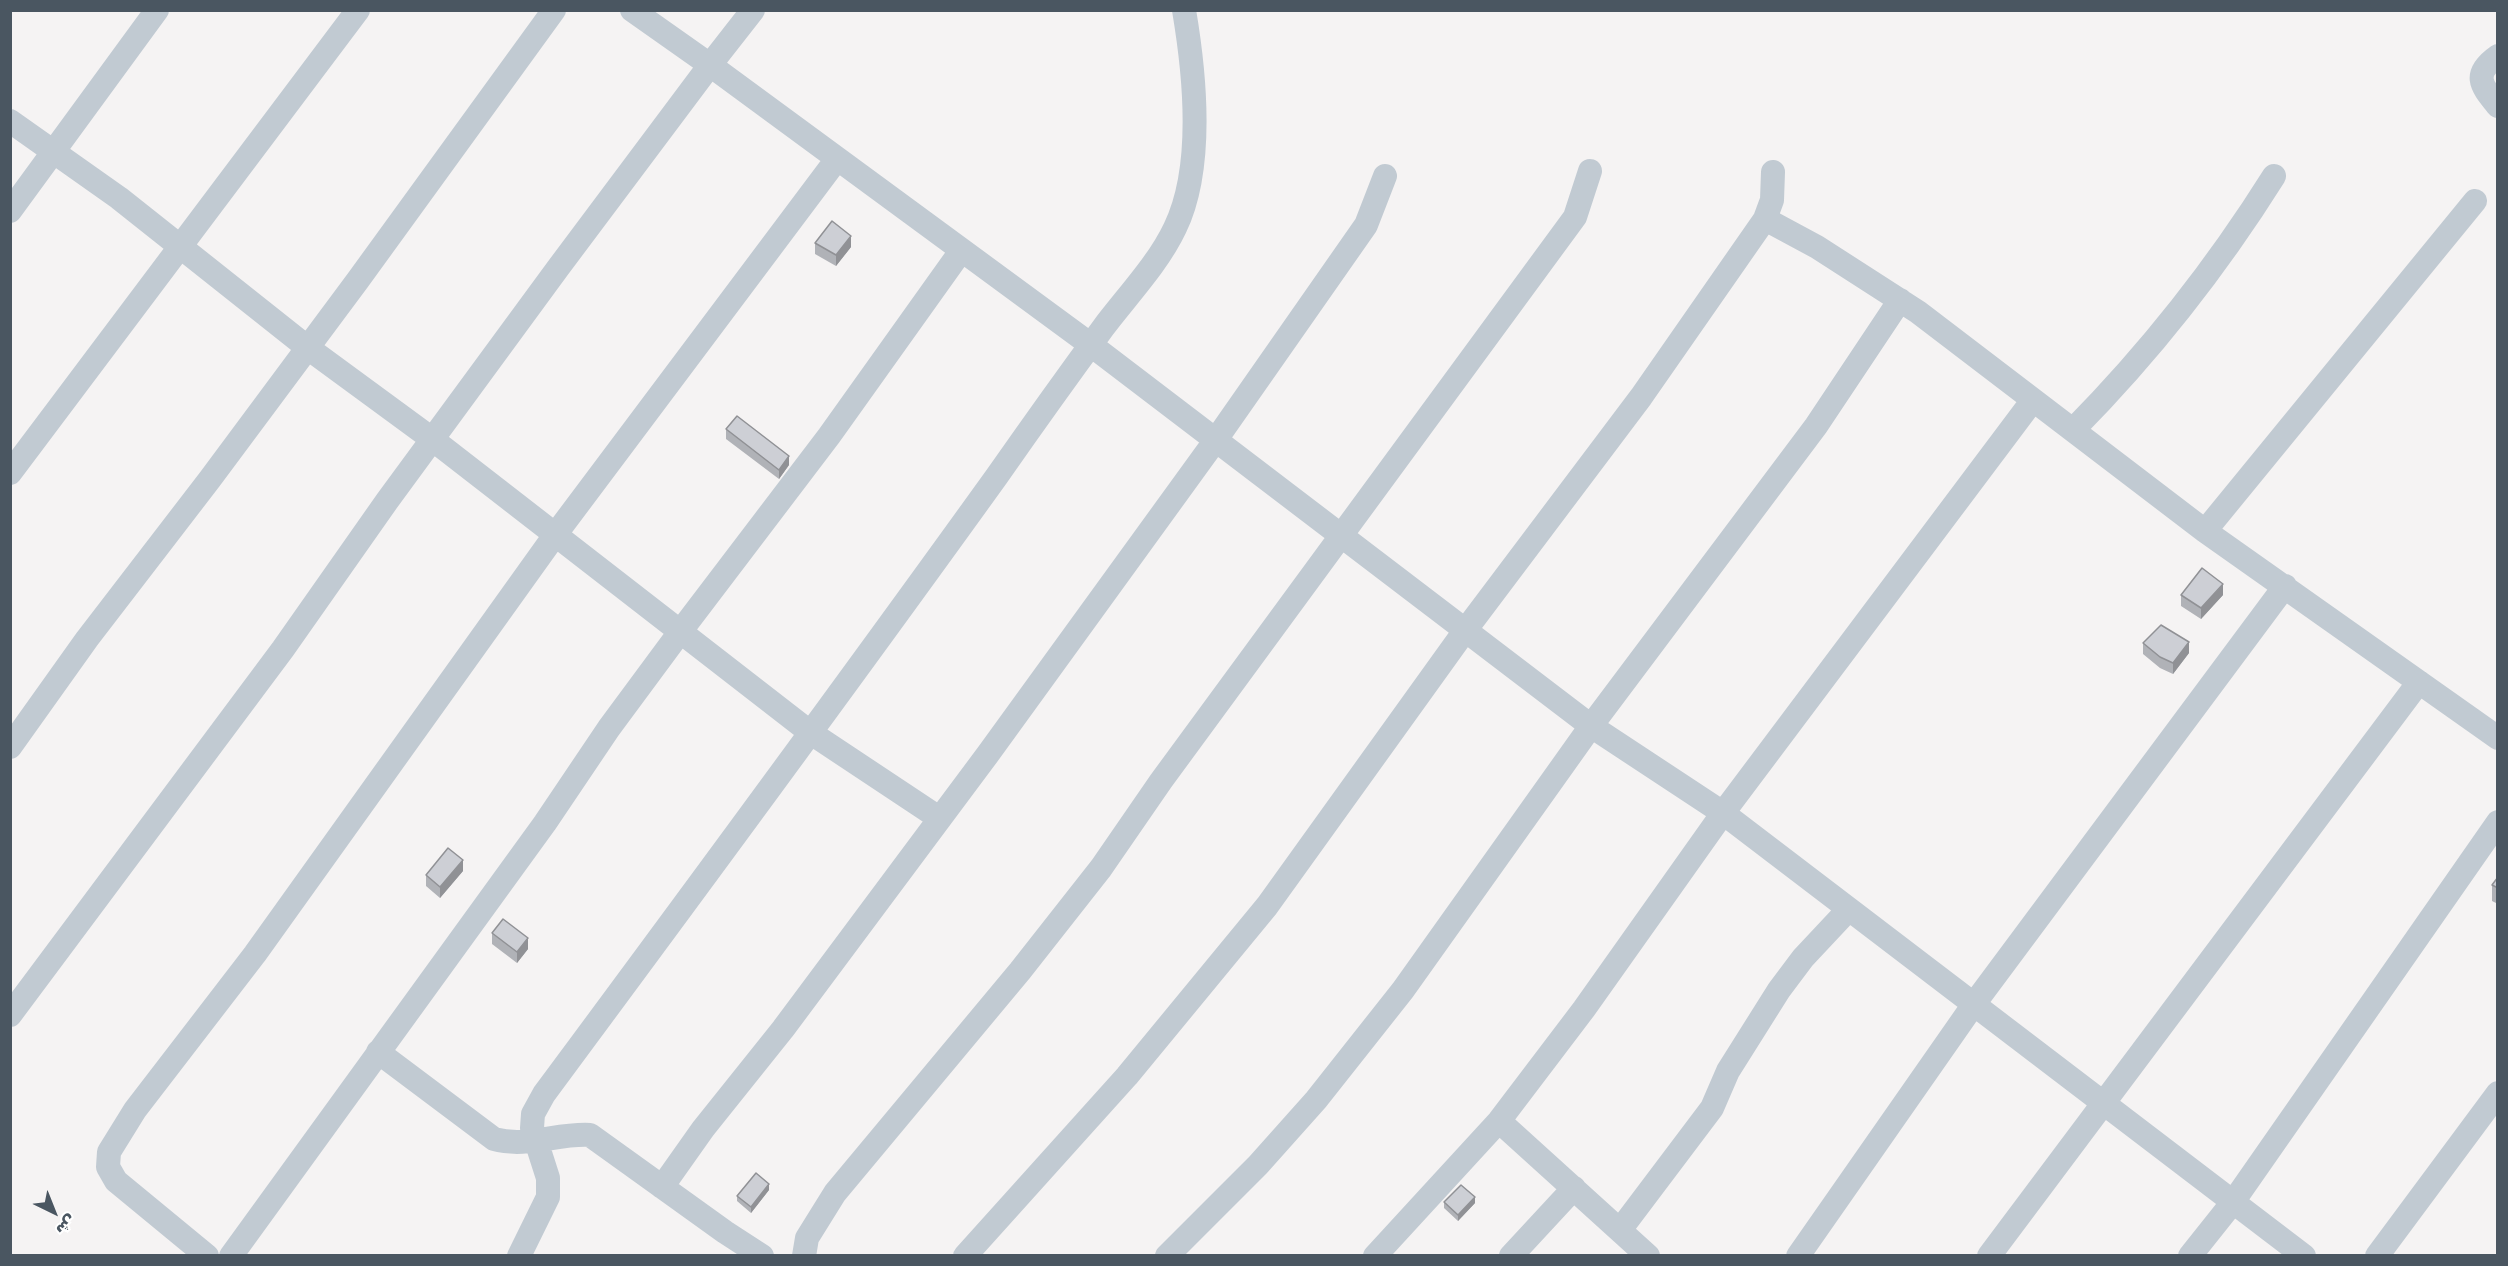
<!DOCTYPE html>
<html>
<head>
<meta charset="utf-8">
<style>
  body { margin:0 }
  #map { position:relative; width:2508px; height:1266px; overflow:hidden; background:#f5f3f3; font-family:"DejaVu Sans",Cairo,sans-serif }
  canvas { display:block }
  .frame { position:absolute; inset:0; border:12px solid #4a5661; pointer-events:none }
  .north { position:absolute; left:24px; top:1182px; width:60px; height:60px; -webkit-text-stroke:4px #fff; paint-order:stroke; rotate:137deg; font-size:16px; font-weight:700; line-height:24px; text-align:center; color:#4a5661 }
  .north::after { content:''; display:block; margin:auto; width:21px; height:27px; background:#4a5661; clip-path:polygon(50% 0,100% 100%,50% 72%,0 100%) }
</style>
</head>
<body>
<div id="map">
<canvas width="2508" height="1266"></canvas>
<div class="frame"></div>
<div class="north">ش</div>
</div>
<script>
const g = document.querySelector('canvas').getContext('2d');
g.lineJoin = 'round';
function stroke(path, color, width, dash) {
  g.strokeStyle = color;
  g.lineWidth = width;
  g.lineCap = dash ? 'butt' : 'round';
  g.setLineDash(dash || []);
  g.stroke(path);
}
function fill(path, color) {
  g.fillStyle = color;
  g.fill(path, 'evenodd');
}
const street = new Path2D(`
  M 632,10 L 710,65 L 1091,345 L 1591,726 L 1723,813 L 2304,1256
  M 2498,56 C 2471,75 2482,86 2498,106
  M 10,121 L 119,198 L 308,348 L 432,439 L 811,733 L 939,818
  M 10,211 L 157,10
  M 1765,219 L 1817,247 L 1918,312 L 2205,531 L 2498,738
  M 2073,430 C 2151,351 2215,270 2274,176
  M 10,473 L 358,10
  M 2205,531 L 2475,201
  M 10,747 L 87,639 L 210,479 L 358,280 L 554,10
  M 10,1015 L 283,649 L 387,501 L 558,268 L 710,65 L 753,10
  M 378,1052 L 494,1139 C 527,1148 557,1133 590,1135 L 725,1232 L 762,1256
  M 1499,1121 L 1648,1256
  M 662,1187 L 703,1129 L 783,1029 L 988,754 L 1215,441 L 1366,225 L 1385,176
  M 1620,1230 L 1712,1108 L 1728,1071 L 1779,990 L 1803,958 L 1848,910
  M 207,1256 L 116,1181 L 108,1167 L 109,1152 L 135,1110 L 255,954 L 555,535 L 837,159
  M 231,1256 L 545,823 L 609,728 L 680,632 L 829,436 L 961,251
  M 519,1256 L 548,1197 L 548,1178 L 532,1128 L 533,1114 L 544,1094 C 696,889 848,683 997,476 C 1032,426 1067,377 1103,328 C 1127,296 1158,264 1175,228 C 1204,168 1195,75 1184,10
  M 804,1256 L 807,1238 L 835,1193 L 1020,971 L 1101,868 L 1161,781 L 1575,217 L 1590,171
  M 965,1256 L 1127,1076 L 1267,906 L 1464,632 L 1641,397 L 1765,219 L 1772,200 L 1773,172
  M 1167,1256 L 1258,1165 L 1316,1100 L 1403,990 L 1591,726 L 1816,426 L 1900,300
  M 1375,1256 L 1499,1121 L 1584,1009 L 1723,813 L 2033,400
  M 1511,1256 L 1574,1188
  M 1798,1256 L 1974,1004 L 2285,586
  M 1989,1256 L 2419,682
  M 2190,1256 L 2233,1202 L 2498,822
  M 2377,1256 L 2498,1093`);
const wall = new Path2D(`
  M 815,243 L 851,247 L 836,266 L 815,254 Z
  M 726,429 L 789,465 L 779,479 L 726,439 Z
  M 2181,595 L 2223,595 L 2201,619 L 2181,606 Z
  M 2143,643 L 2189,653 L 2173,674 L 2160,668 L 2143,654 Z
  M 463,871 L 440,898 L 426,886 L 426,875 Z
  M 2498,877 L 2498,904 L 2492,901 L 2492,885 Z
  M 492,933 L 528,949 L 517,963 L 492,944 Z
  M 769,1190 L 751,1213 L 737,1201 L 737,1196 Z
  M 1444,1202 L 1475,1203 L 1458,1221 L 1444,1208 Z`);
const shadedWall = new Path2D(`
  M 851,236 L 851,247 L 836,266 L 836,255 Z
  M 789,456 L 789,465 L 779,479 L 779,470 Z
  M 2223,584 L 2223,595 L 2201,619 L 2201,608 Z
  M 2189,642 L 2189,653 L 2173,674 L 2173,663 Z
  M 463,860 L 463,871 L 440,898 L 440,887 Z
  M 528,938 L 528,949 L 517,963 L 517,952 Z
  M 769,1184 L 769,1190 L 751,1213 L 751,1207 Z
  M 1475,1197 L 1475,1203 L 1458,1221 L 1458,1215 Z`);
const building = new Path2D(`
  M 832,221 L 851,236 L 836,255 L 815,243 Z
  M 737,416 L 789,456 L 779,470 L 726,429 Z
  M 2202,568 L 2223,584 L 2201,608 L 2181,595 Z
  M 2161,625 L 2189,642 L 2173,663 L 2160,657 L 2143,643 Z
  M 448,848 L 463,860 L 440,887 L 426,875 Z
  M 2498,877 L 2498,888 L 2492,885 Z
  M 503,919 L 528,938 L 517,952 L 492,933 Z
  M 756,1173 L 769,1184 L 751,1207 L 737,1196 Z
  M 1461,1185 L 1475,1197 L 1458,1215 L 1444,1202 Z`);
stroke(street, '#c1cad2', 24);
fill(wall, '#b0b2b7');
fill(shadedWall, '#909195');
fill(building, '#cdcfd5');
stroke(building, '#909195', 1.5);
</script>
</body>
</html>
